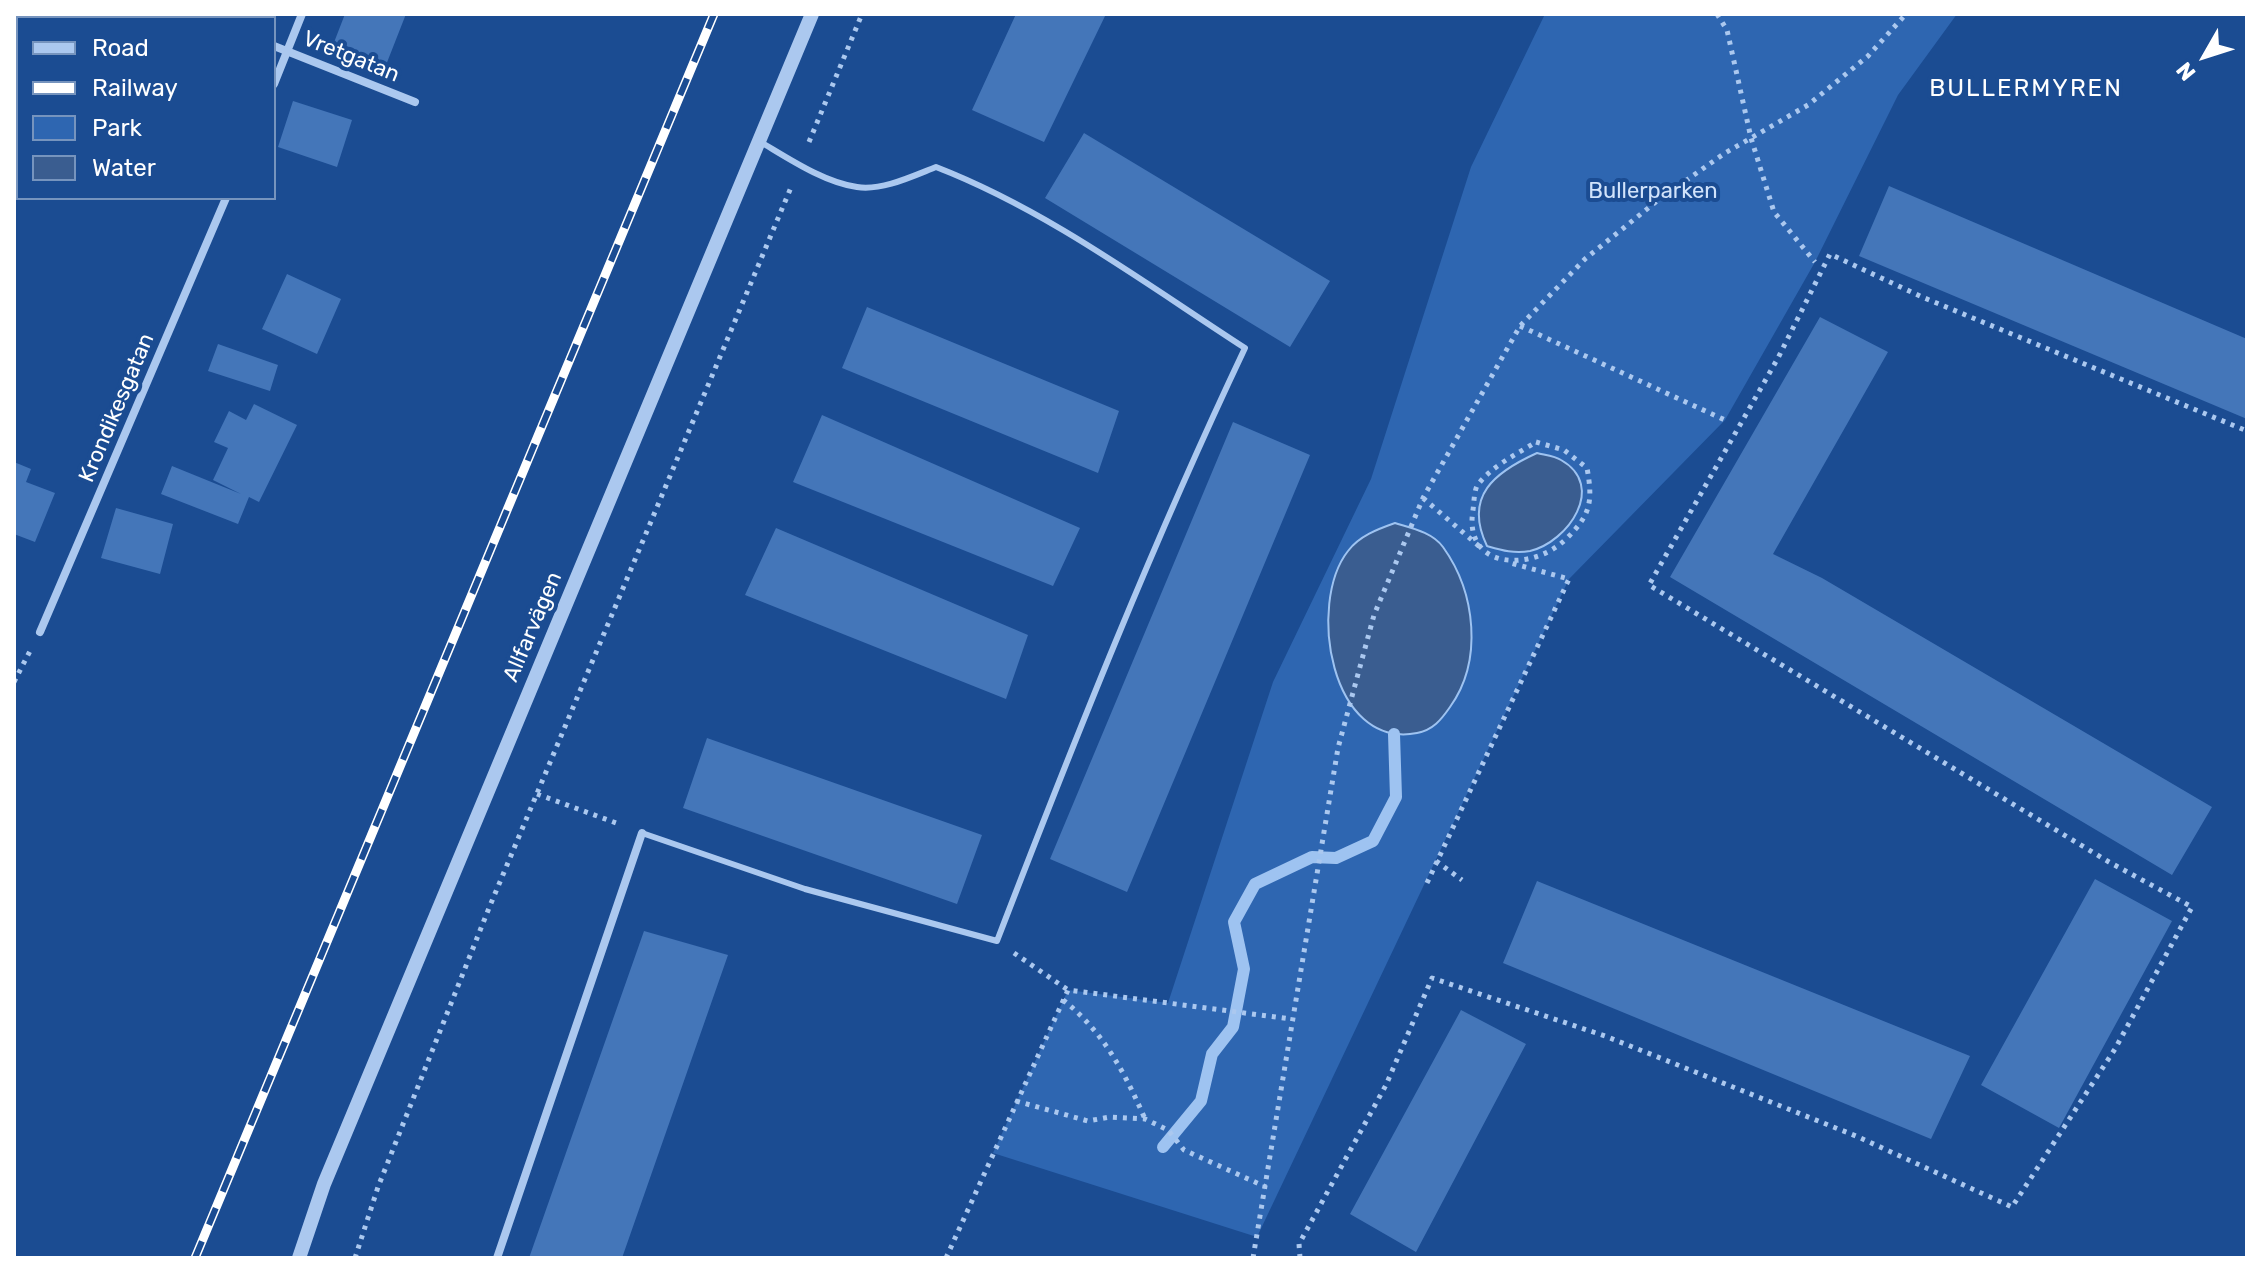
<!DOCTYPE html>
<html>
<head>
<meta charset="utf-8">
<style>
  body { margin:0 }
  #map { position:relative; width:2261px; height:1272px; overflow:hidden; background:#1b4c92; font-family:Rubik,sans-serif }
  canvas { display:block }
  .frame { position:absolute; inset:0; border:16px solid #fff; pointer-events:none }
  .legend { position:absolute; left:16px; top:16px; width:260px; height:184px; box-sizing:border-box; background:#1b4c92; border:2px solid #7694be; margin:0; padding:10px 14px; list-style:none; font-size:24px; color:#fff }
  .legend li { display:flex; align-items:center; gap:16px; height:40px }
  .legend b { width:40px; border:2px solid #7694be }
  .north { position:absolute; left:2165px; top:16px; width:80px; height:80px; -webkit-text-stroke:6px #1b4c92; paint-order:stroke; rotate:231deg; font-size:22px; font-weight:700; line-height:32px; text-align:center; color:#fff }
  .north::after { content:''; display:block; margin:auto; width:28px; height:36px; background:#fff; clip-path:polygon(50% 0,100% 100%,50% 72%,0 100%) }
</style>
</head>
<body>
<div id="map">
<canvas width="2261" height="1272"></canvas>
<div class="frame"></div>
<ul class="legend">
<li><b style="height:10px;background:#abc8ef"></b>Road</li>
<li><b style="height:10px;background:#fff"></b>Railway</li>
<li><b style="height:22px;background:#2e66b1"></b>Park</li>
<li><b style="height:22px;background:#3a5d90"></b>Water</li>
</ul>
<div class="north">N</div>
</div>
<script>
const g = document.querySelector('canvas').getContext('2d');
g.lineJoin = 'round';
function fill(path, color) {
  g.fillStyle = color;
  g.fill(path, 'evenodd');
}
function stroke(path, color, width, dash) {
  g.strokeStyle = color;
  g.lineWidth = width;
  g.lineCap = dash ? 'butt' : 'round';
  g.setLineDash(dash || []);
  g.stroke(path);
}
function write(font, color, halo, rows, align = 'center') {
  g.font = font + ' Rubik,sans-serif';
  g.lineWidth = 8;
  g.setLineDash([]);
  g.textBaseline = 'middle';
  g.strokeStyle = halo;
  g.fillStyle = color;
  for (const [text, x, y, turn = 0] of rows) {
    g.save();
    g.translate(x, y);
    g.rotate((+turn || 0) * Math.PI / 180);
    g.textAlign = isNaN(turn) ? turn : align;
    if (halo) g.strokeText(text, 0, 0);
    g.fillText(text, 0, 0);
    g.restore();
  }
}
const green = new Path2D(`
  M 1545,14 L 1957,14 L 1898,95 L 1815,262 L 1725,420 L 1569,579 L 1257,1237 L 993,1153 L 1068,990 L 1168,1003 L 1273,682 L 1371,479 L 1471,167 Z`);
const water = new Path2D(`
  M 1537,453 C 1545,455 1555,456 1561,460 C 1607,486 1568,542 1530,551 C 1514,554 1501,550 1487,546 C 1463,496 1495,472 1537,453 Z
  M 1395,523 C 1411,528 1432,532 1443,547 C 1476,593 1483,661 1450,707 C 1441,720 1433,730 1417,733 C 1330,750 1307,603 1348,551 C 1359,536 1378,529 1395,523 Z`);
const stream = new Path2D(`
  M 1163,1147 L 1201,1101 L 1212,1054 L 1233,1027 L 1244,969 L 1234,922 L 1255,884 L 1312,857 L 1336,858 L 1373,841 L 1396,797 L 1394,734`);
const building = new Path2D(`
  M 345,14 L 406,14 L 386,65 L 333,45 Z
  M 1016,14 L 1106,14 L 1044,142 L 972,110 Z
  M 293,101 L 352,120 L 337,167 L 278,147 Z
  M 1084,133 L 1330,281 L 1290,347 L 1045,198 Z
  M 1889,186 L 2247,339 L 2247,419 L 1859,256 Z
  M 287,274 L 341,299 L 317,354 L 262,329 Z
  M 867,307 L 1119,411 L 1098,473 L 842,368 Z
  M 1820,317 L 1888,352 L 1773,554 L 1822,578 L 2212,807 L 2172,875 L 1670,577 Z
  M 218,344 L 278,365 L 270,391 L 208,371 Z
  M 254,404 L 297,425 L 259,502 L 249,497 L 238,524 L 161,494 L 172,466 L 241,494 L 213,480 L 228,448 L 214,442 L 229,411 L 246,420 Z
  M 822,415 L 1080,528 L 1053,586 L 793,482 Z
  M 1233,422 L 1310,455 L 1127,892 L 1050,859 Z
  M 14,462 L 31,469 L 26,482 L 55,493 L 35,542 L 14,534 Z
  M 116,508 L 173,524 L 160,574 L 101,558 Z
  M 776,528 L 1028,635 L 1006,699 L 745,595 Z
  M 707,738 L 982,835 L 957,904 L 683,808 Z
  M 2095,879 L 2172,921 L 2059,1128 L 1981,1085 Z
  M 1537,881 L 1970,1056 L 1931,1139 L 1503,963 Z
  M 644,931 L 728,955 L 622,1258 L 529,1258 Z
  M 1461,1010 L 1526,1044 L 1416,1252 L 1350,1214 Z`);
const path = new Path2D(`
  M 1717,14 L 1727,30 L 1751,138 L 1774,212 L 1815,262
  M 809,142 L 862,14
  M 1520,326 L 1725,420
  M 1536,442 L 1564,450 L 1587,468 C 1593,501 1591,515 1566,539 C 1532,572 1463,570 1473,510 C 1474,503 1474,492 1477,486 C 1490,467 1517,454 1536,442 Z
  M 1423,498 L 1480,547
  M 14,682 L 30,651
  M 537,794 L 619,824
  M 1436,861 L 1462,880
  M 1427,883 L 1569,579 L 1507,562
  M 1014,953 L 1068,990
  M 1063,1000 C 1103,1031 1125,1073 1145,1119
  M 1016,1101 L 1088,1121 L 1110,1117 L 1145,1119 L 1168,1130 L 1184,1150 L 1266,1187
  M 355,1258 L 378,1187 L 489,908 L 792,185
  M 946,1258 L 1068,990 L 1291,1019
  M 1253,1258 L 1338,748 L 1374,615 L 1423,498 L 1520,326 L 1585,259 L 1657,201 L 1725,153 L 1808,105 L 1868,56 L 1906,14
  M 1300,1258 L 1299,1244 L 1386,1085 L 1432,978 L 1605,1036 L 1856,1136 L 2012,1207 L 2115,1049 L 2192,907 L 2109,862 L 1649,585 L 1778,358 L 1830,254 L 1922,297 L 2247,431`);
const service = new Path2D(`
  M 642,833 L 805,889 L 997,941 C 1074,741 1153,542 1245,348 C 1146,284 1047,210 936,167 C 913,176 882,191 857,187 C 823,182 788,158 759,141`);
const minor = new Path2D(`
  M 186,14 L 197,18
  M 274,46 L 415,102
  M 274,84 L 302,14
  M 40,632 L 226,198
  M 497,1258 L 642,833`);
const tertiary = new Path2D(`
  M 299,1258 L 324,1184 L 812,14`);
const rail = new Path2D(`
  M 195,1258 L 714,14`);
const streetNames = [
  ["Vretgatan",351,57,22],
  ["Krondikesgatan",117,408,-67],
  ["Allfarvägen",533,627,-67]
];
const parkNames = [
  ["Bullerparken",1653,192]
];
const neighbourhoodNames = [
  ["BULLERMYREN",2026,89]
];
fill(green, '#2e66b1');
fill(water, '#3a5d90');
stroke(water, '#9ec3f1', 2);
stroke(stream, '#9ec3f1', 12);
fill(building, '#4476b9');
stroke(path, '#abc8ef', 5, [4, 6]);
stroke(service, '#abc8ef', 6);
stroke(minor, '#abc8ef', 8);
stroke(tertiary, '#abc8ef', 14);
stroke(rail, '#fff', 9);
stroke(rail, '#1b4c92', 6, [18]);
write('22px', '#fff', '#1b4c92', streetNames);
write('22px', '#d1e3fb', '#1b4c92', parkNames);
g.letterSpacing = '2px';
write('24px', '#fff', '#1b4c92', neighbourhoodNames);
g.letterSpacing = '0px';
</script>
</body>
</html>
